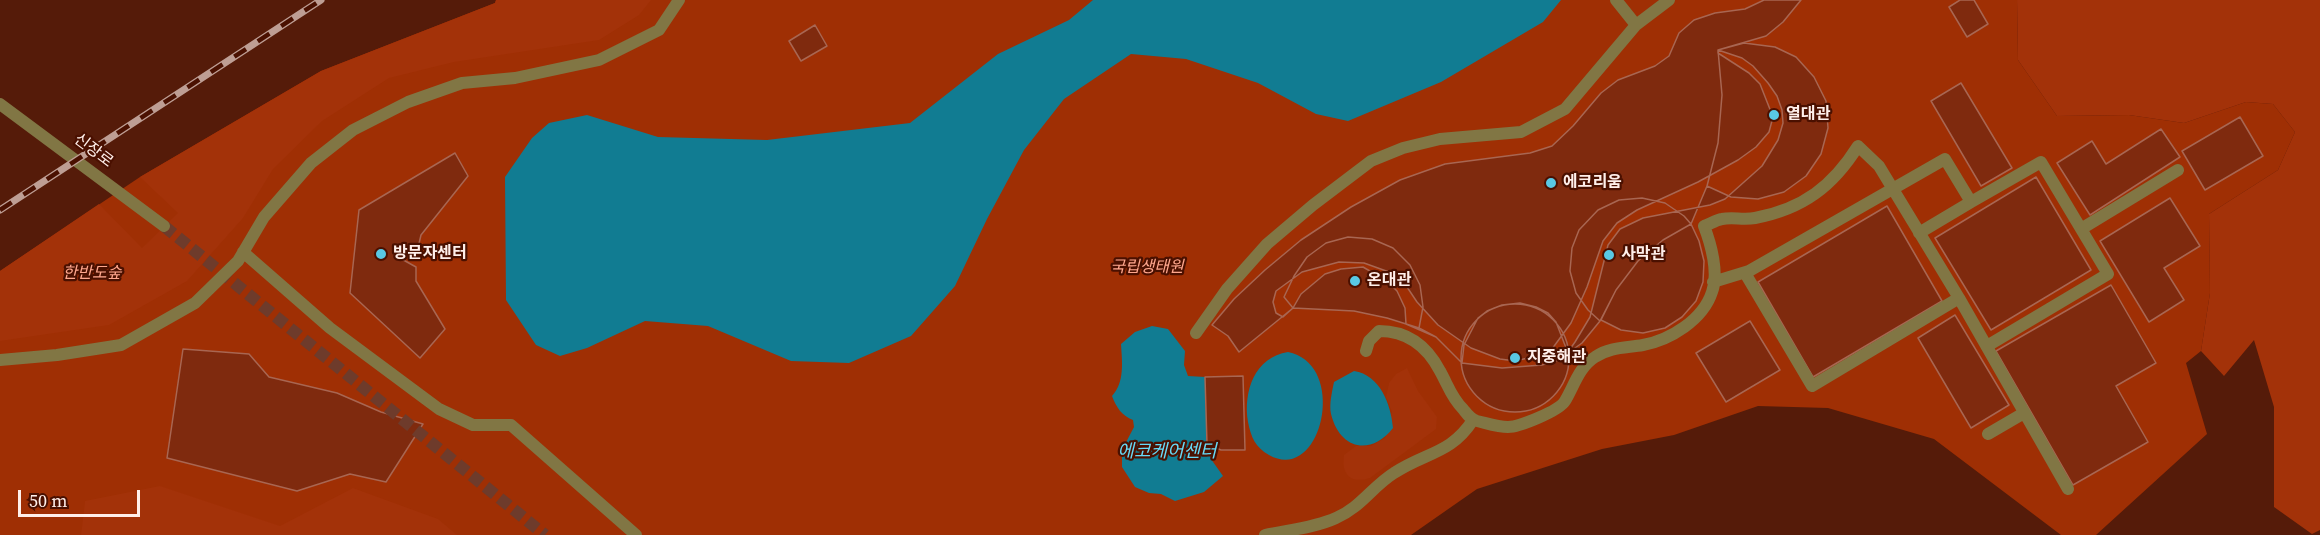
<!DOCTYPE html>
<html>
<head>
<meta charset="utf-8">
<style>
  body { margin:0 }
  #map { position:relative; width:2320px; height:535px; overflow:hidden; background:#551b09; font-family:"Source Serif 4",serif }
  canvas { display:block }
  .scale { position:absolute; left:18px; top:490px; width:122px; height:27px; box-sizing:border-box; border:3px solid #ffefea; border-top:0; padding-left:8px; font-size:18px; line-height:21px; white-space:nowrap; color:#ffefea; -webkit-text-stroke:4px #4a1000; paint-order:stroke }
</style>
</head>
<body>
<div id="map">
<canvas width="2320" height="535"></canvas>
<div class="scale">50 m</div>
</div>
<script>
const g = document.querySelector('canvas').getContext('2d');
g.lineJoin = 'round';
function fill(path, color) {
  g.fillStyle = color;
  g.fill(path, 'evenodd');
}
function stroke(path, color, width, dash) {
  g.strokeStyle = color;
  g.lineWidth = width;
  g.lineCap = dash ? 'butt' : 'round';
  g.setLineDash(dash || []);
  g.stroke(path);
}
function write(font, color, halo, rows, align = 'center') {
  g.font = font + ' "Source Serif 4","Noto Sans KR",serif';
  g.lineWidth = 4.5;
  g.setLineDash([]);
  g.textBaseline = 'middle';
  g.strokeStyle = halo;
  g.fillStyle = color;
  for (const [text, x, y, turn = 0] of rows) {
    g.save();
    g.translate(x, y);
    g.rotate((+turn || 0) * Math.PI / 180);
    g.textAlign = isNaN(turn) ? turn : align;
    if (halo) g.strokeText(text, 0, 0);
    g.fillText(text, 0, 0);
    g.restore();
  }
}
const green = new Path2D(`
  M 496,0 L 2017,0 L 2018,60 L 2057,116 L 2129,115 L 2184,123 L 2246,102 L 2273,104 L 2295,132 L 2278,170 L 2209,214 L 2210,293 L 2201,351 L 2186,363 L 2207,434 L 2096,535 L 2061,535 L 1934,439 L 1828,408 L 1758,406 L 1674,435 L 1602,449 L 1477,489 L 1411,535 L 0,535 L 0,271 L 140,177 L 321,71 L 495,3 Z`);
const forest = new Path2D(`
  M 496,0 L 651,0 L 639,15 L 599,40 L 454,62 L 389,78 L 322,121 L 273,169 L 243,218 L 187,281 L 109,325 L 0,341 L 0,271 L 99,204 L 142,248 L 178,213 L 140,177 L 321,71 L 495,3 Z
  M 2017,0 L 2320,0 L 2320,530 L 2312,534 L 2274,507 L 2274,407 L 2254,340 L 2224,376 L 2201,351 L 2210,293 L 2209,214 L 2278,170 L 2295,132 L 2273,104 L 2246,102 L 2184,123 L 2129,115 L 2057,116 L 2018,60 Z
  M 1407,368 L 1418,391 L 1437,417 L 1436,429 L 1370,478 C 1351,484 1341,475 1344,455 L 1356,446 L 1371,446 L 1385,438 L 1392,412 L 1386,397 L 1389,383 L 1396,374 Z
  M 160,486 L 280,526 L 353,488 L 438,519 L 457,535 L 81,535 L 85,501 Z`);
const water = new Path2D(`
  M 1093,0 L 1561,0 L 1543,22 L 1441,82 L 1348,121 L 1316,114 L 1258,83 L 1186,59 L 1131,54 L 1064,99 L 1024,150 L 987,219 L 955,286 L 911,336 L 849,363 L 791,361 L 708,326 L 645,321 L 587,348 L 560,356 L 536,345 L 506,300 L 505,177 L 532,138 L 549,123 L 587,115 L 658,137 L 767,140 L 910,123 L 998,54 L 1069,20 Z
  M 1152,326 L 1168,329 L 1185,351 L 1184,365 L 1188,376 L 1205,377 L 1207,444 L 1211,459 L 1223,476 L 1204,492 L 1175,501 L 1161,494 L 1149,493 L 1135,487 L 1122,467 L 1122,450 L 1134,427 L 1133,420 C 1122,416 1116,407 1112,396 C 1125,382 1122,362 1121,344 L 1135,332 Z
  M 1288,352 C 1349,364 1322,485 1269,455 C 1255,447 1251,437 1248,422 C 1243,391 1255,357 1288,352 Z
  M 1354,371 C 1380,375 1391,404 1393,428 C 1371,456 1340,450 1331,414 C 1329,404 1332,392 1334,382 Z`);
const building = new Path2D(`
  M 1764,0 L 1801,0 L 1783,22 L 1766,36 L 1718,50 L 1722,95 L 1718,143 L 1707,186 L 1691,224 L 1684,216 L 1665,203 L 1642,198 L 1619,200 L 1598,210 L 1579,230 L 1572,248 L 1570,271 L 1576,293 L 1588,310 L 1600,321 L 1582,343 L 1568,353 L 1556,322 L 1548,313 L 1536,307 L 1520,303 L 1502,305 L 1487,311 L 1478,318 L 1464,345 L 1462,363 L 1436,337 L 1419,328 L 1423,307 L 1420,285 L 1410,265 L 1393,248 L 1372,239 L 1348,237 L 1326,243 L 1307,257 L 1294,276 L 1284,297 L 1293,308 L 1239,352 L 1228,336 L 1212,325 L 1234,299 L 1265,270 L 1301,240 L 1351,207 L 1400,180 L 1445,164 L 1530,153 L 1552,146 L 1573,126 L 1601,93 L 1618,80 L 1655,66 L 1669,56 L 1679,33 L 1694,20 L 1715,13 L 1745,9 Z
  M 1960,0 L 1974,0 L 1988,24 L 1967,37 L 1949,7 Z
  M 815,25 L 827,46 L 801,61 L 789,41 Z
  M 1744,43 L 1775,47 L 1796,57 L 1814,77 L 1826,101 L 1828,128 L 1821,154 L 1806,176 L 1784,192 L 1758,199 L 1731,197 L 1707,186 L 1718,143 L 1722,95 L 1718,50 Z
  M 1718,50 L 1742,58 L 1753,66 L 1768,83 L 1777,96 L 1782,110 L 1783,123 L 1778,140 L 1762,166 L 1725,199 L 1710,205 L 1643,218 L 1620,229 L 1608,245 L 1590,317 L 1575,342 L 1565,356 L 1559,360 L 1542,365 L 1502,368 L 1462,363 L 1436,337 L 1406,324 L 1405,308 L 1397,291 L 1387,281 L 1363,267 L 1341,269 L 1325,274 L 1301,294 L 1293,308 L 1283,317 L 1276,313 L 1273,302 L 1276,291 L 1302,272 L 1339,262 L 1364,263 L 1389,272 L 1405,284 L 1417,302 L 1438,325 L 1471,348 L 1500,359 L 1515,361 L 1541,355 L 1552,349 L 1571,323 L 1587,287 L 1603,241 L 1617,223 L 1637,210 L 1698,182 L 1738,160 L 1756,147 L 1769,132 L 1773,117 L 1760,84 L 1749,73 L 1718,53 Z
  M 1961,83 L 2012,168 L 1981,186 L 1931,101 Z
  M 2240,117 L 2263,156 L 2205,190 L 2182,151 Z
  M 2161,129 L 2180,157 L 2090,215 L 2057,163 L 2092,141 L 2106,164 Z
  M 455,153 L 468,176 L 421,235 L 417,252 L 398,257 L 416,267 L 416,281 L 445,329 L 420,358 L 350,293 L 359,210 Z
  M 2036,177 L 2091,270 L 1991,330 L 1935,238 Z
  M 1642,198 L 1665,203 L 1684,216 L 1691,224 L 1663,240 L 1638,261 L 1616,290 L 1600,321 L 1588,310 L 1576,293 L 1570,271 L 1572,248 L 1579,230 L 1598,210 L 1619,200 Z
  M 2170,198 L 2200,246 L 2164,268 L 2184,300 L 2149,322 L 2100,241 Z
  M 1887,206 L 1942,301 L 1813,377 L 1758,282 Z
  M 1691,224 L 1699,241 L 1704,261 L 1703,282 L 1696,301 L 1682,317 L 1665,328 L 1643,333 L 1621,330 L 1601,320 L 1616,290 L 1638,261 L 1663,240 Z
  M 1348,237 L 1372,239 L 1393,248 L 1410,265 L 1420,285 L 1423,307 L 1419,328 L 1387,318 L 1354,311 L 1293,308 L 1284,297 L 1294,276 L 1307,257 L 1326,243 Z
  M 2111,285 L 2156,363 L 2116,386 L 2148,442 L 2073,485 L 1996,351 Z
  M1461 358a54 54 0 1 1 108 0a54 54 0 1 1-108 0Z
  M 1955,315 L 2009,405 L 1971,428 L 1918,338 Z
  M 1750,321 L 1780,370 L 1726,402 L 1696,353 Z
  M 183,349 L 249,354 L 269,377 L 337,393 L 381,412 L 423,424 L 386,482 L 350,474 L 297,491 L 167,458 Z
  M 1243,376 L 1245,450 L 1221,450 L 1207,444 L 1205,377 Z`);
const tertiaryTunnel = new Path2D(`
  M 164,226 L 545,535`);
const minor = new Path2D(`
  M 1616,0 L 1636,25
  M 1971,202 L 2041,162 L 2108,274 L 1987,346
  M 2081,229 L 2178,170
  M 243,252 L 330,328 L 439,409 L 473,425 L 511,425 L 636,535
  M 1745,273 L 1812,386 L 1959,298
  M 1713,282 L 1749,271 L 1945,159 L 1971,202 L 1919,233
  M 1196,333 L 1227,289 L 1267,244 L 1313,205 L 1371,161 L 1403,148 L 1440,139 L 1521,132 L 1565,109 L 1636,25 L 1669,0
  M 1366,351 L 1369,341 L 1379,331 C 1407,331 1427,346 1440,371 C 1448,385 1451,397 1463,409 C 1467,414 1470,419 1477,421 C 1486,423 1498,427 1508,427 C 1519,427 1559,411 1565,401 C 1574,386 1579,367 1595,357 C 1610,347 1626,348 1643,345 C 1670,340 1703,320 1712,292 C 1719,273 1711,244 1704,226 C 1710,224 1716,220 1722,219 C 1732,217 1744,220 1755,218 C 1803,209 1833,186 1858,146 L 1879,166 L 1959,298 L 2068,489
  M 0,360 L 57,355 L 121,345 L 195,303 L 238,261 L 264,217 L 311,163 L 353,130 L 408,102 L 462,83 L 515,78 L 599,60 L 659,30 L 679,0
  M 1988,434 L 2024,413
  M 1265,535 C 1288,530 1314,528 1336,518 C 1360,508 1373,486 1394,473 C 1426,452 1451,454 1473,420`);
const tertiary = new Path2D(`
  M 0,104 L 164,226`);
const rail = new Path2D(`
  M 0,210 L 321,0`);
const markers = [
  [1774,115,6,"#59c8e4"],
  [1551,183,6,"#59c8e4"],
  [381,254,6,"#59c8e4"],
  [1609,255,6,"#59c8e4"],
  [1355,281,6,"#59c8e4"],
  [1515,358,6,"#59c8e4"]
];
const poiNames = [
  ["열대관",1786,115],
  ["에코리움",1563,183],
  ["방문자센터",393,254],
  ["사막관",1621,255],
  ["온대관",1367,281],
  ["지중해관",1527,358]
];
const streetNames = [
  ["신장로",93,151,37]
];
const parkNames = [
  ["국립생태원",1147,268],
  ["한반도숲",92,274]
];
const waterNames = [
  ["에코케어센터",1167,452]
];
fill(green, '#9f2f04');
fill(forest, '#a33209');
fill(water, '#117c92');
fill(building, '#7f2a0e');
stroke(building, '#a86652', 1.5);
stroke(tertiaryTunnel, '#6e3b2b', 12, [12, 6]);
stroke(minor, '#817644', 12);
stroke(tertiary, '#817644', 12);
stroke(rail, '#be9e94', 7);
stroke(rail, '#4a1000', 4.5, [14]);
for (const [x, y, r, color] of markers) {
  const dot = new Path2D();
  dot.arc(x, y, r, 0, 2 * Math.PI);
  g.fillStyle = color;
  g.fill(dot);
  stroke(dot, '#4a1000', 2);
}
write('bold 16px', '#ffefea', '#4a1000', poiNames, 'left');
write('16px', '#ffefea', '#4a1000', streetNames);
write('italic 16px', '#ffa78d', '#4a1000', parkNames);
write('italic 18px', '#67daf7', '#4a1000', waterNames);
</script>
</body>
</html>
